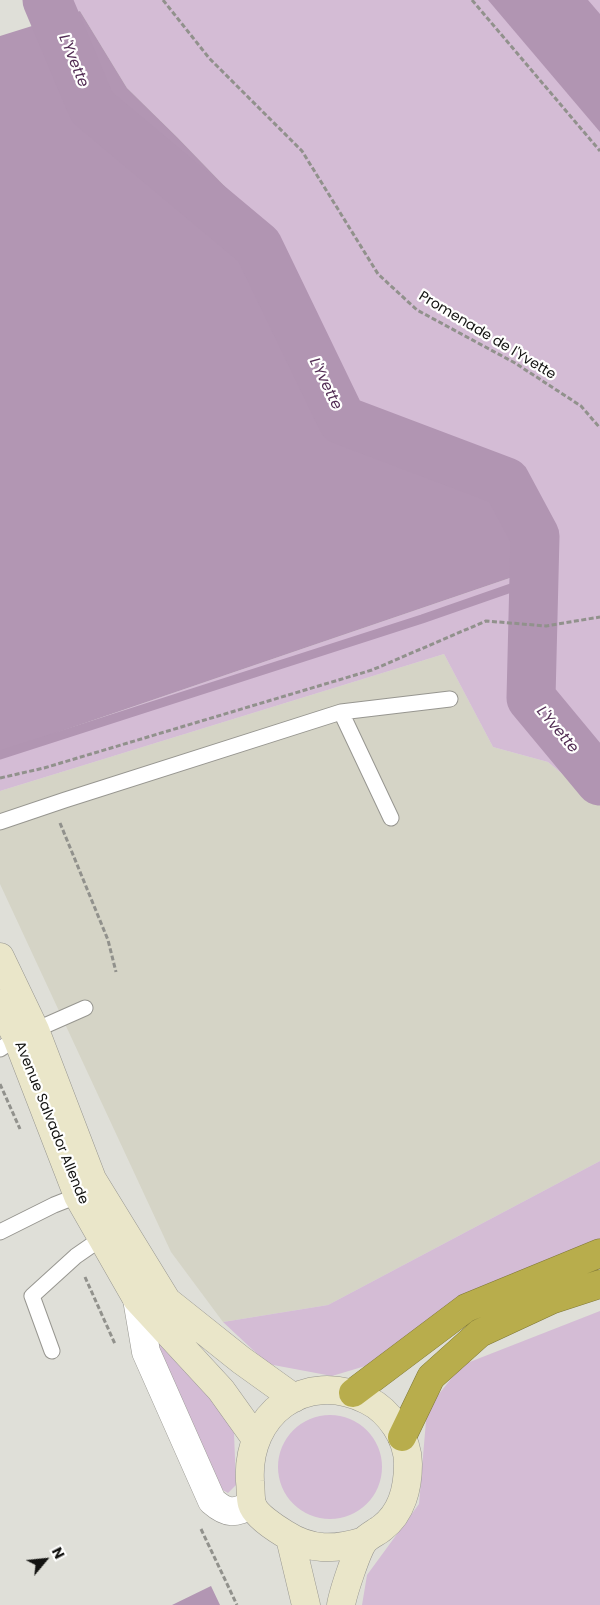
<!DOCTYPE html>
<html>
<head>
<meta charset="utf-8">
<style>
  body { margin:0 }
  #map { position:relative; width:600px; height:1605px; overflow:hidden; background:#dfdfd8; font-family:Poppins,sans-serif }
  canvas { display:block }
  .north { position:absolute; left:20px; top:1535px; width:50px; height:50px; -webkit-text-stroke:4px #fffffe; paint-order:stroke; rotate:62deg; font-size:14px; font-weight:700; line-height:20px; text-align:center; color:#131311 }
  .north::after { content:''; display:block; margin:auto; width:18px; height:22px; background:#131311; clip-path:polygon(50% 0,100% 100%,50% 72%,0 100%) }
</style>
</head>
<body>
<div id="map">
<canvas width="600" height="1605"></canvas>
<div class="north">N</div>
</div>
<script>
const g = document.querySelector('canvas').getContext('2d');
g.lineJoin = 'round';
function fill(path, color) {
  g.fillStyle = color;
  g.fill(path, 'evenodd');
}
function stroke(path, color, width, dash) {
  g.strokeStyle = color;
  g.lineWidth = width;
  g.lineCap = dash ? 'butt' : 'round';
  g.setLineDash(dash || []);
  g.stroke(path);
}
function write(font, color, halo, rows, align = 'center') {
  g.font = font + ' Poppins,sans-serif';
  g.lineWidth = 4.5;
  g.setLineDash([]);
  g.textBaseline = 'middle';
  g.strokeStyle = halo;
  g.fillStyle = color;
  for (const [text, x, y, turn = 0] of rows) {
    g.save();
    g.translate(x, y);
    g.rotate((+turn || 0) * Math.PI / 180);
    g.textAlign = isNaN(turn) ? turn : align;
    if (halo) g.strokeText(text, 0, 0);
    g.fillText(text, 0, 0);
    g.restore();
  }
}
const built = new Path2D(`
  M 444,654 L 493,747 L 548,762 L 600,805 L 600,1161 L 328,1305 L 223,1322 L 171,1252 L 0,884 L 0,791 Z`);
const green = new Path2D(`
  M 35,0 L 600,0 L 600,805 L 548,762 L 493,747 L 444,654 L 0,791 L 0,752 L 548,565 L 529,477 L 425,435 L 365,414 L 337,378 L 303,299 L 271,234 L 177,137 L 127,88 L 80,11 L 43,23 Z
  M 600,1161 L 600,1242 L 588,1243 L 466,1293 L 372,1364 L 332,1376 L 268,1364 L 223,1322 L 328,1305 Z
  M 600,1311 L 600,1605 L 362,1605 L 367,1575 L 419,1504 L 427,1409 L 462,1365 Z
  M 154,1337 L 214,1401 L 234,1433 L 236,1485 L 228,1493 L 210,1483 Z
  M278 1467a52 52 0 1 1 104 0a52 52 0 1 1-104 0Z`);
const forest = new Path2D(`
  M 80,11 L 127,88 L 177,137 L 271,234 L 303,299 L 337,378 L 365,414 L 425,435 L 529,477 L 547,521 L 548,565 L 0,752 L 0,36 Z
  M 211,1586 L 220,1605 L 172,1605 Z`);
const water = new Path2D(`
  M 488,0 L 588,0 L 600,14 L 600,132 Z`);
const stream = new Path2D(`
  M 0,755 L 422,619 L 534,580`);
const river = new Path2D(`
  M 47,0 L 92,107 L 258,246 L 342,420 L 506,482 L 535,536 L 531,698 L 600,781`);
const path = new Path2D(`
  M 163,0 L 209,58 L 302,151 L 378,274 L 417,310 L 515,363 L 581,406 L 600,428
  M 472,0 L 600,151
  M 0,778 L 44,768 L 372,670 L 486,621 L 546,626 L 600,617
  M 60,823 L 108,940 L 116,972
  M 0,1084 L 20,1129
  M 85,1277 L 115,1344
  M 201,1529 L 237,1605`);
const lane = new Path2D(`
  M 341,712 L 391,818
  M 0,822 L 65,800 L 341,712 L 450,699
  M 0,1049 L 17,1038 L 85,1008
  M 0,1232 L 54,1205 L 82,1194
  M 52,1351 L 32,1296 L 76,1256 L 102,1238 L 107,1237`);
const street = new Path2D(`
  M 137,1299 L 146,1352 L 212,1501 C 228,1515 234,1513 252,1505`);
const secondary = new Path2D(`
  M 0,957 L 35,1030 L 92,1179 L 167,1301 L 241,1360 L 294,1398
  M 0,1004 L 17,1038 L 78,1196 L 137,1299 L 221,1390 L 256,1439
  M 290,1538 L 306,1605
  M 341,1605 C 343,1593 357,1550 364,1541 C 368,1536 377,1532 382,1528 C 402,1513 408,1487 408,1464 C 408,1439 390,1411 367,1400 C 305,1369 246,1414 250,1481 C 251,1488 250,1497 252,1504 C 255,1515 275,1528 285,1534 C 311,1551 335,1550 364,1541`);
const highway = new Path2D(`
  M 353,1393 L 466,1308 L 600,1253
  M 402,1437 L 431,1377 L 480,1333 L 551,1300 L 600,1284`);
const streetNames = [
  ["Promenade de l'Yvette",487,336,31],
  ["Avenue Salvador Allende",51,1123,68]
];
const waterNames = [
  ["L'Yvette",73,61,68],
  ["L'Yvette",325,384,64],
  ["L'Yvette",557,730,50]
];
fill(built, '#d5d4c6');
fill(green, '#d4bcd5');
fill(forest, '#b296b3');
fill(water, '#b195b2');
stroke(stream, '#b195b2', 9);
stroke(river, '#b195b2', 49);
stroke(lane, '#979690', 17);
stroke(street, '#979690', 29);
stroke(secondary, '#979690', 29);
stroke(highway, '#7e7737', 29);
stroke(path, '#91918c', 3, [5, 2.5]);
stroke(lane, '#fff', 15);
stroke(street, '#fff', 28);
stroke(secondary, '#eae6c9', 28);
stroke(highway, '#b8ad4c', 28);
write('14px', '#131311', '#fffffe', streetNames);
write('italic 15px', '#522c54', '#fffffe', waterNames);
</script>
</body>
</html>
